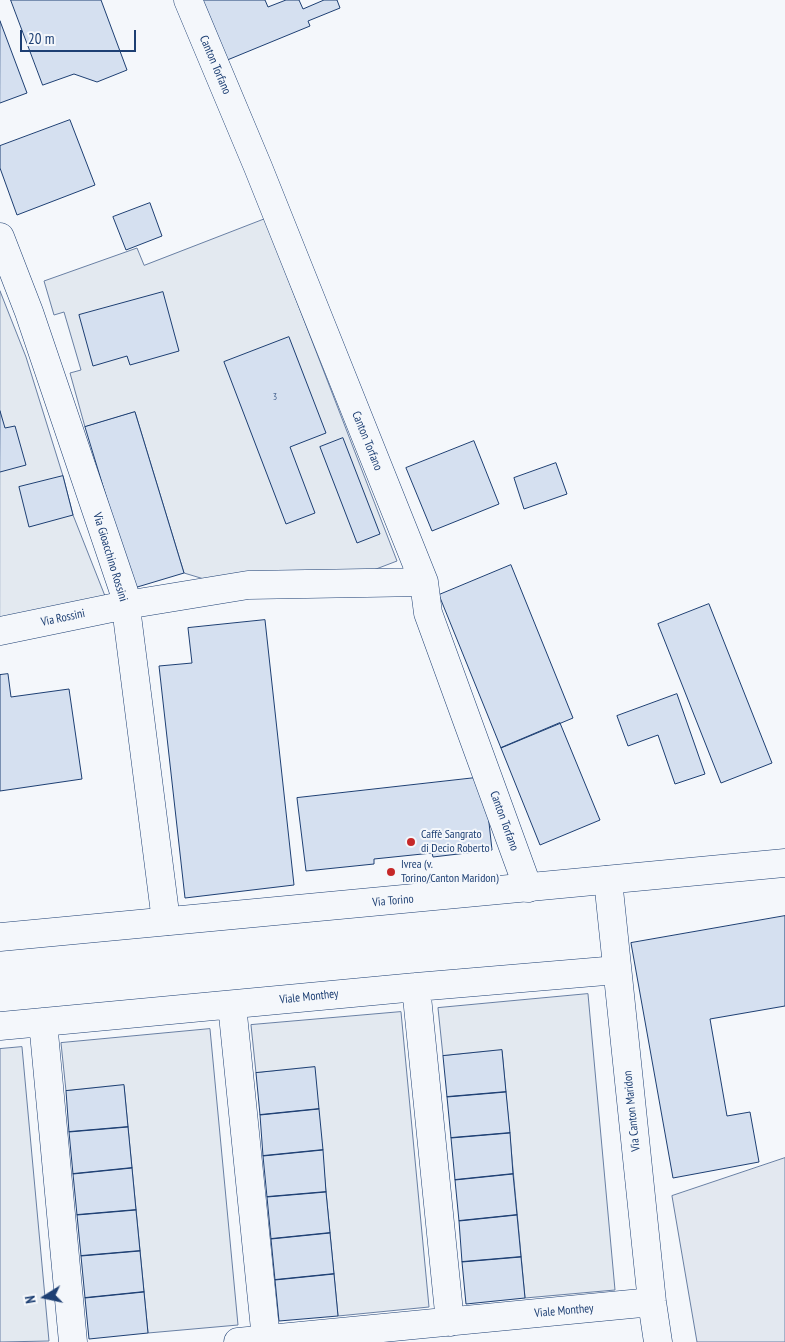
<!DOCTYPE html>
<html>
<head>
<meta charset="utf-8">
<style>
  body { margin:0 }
  #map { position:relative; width:785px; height:1342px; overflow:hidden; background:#f4f7fb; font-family:"PT Sans Narrow",sans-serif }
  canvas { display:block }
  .north { position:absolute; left:20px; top:1272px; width:50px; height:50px; -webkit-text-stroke:4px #f4f7fb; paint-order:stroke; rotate:260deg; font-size:14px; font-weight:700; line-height:20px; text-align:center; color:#1d3f73 }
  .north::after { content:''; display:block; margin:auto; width:18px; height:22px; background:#1d3f73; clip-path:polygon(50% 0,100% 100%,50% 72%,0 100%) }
  .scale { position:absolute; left:20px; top:30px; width:116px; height:22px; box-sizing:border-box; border:2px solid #1d3f73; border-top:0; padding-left:6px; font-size:15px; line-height:18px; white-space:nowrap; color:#1d3f73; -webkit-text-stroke:4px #f4f7fb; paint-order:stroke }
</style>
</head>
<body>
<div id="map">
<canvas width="785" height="1342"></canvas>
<div class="north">N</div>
<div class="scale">20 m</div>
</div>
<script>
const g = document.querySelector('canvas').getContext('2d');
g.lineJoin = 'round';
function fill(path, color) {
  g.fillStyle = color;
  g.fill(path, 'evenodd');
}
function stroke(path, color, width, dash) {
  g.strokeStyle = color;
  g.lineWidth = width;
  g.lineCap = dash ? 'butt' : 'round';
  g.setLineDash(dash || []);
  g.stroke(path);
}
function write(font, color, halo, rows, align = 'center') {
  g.font = font + ' "PT Sans Narrow",sans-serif';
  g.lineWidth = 4;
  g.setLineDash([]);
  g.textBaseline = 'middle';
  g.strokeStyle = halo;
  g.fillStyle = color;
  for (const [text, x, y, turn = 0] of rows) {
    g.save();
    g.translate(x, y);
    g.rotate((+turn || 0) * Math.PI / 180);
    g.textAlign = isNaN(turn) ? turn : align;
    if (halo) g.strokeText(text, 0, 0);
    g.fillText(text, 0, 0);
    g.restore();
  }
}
const green = new Path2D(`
  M 265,219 L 397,561 L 363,574 L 214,582 L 184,573 L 135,412 L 85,427 L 70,373 L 81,370 L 64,312 L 54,315 L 44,281 L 137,248 L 144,265 Z
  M 0,291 L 26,357 L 63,476 L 73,515 L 105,596 L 0,618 Z
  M 588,994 L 615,1290 L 525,1298 L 502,1051 L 443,1056 L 438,1008 Z
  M 401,1012 L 429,1307 L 338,1316 L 314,1068 L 256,1073 L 251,1025 Z
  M 210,1029 L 238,1325 L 148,1333 L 124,1086 L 66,1091 L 61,1043 Z
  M 22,1047 L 49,1341 L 0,1342 L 0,1049 Z`);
const parking = new Path2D(`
  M 785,1158 L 785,1342 L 697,1342 L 672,1196 Z`);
const building = new Path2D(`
  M 11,0 L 101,0 L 127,70 L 97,82 L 74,74 L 43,85 Z
  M 194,0 L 265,0 L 268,7 L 286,0 L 299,0 L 303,9 L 324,0 L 337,0 L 340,8 L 308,21 L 310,26 L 220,63 Z
  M 0,21 L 27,93 L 0,103 Z
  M 70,120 L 95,185 L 17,215 L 0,168 L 0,146 Z
  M 150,203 L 162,236 L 126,250 L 113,217 Z
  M 163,292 L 179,351 L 130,365 L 127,356 L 93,366 L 79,315 Z
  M 289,337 L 326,433 L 290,447 L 315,513 L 286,524 L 224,362 Z
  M 0,411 L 5,428 L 15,426 L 26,465 L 0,472 Z
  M 135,412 L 184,573 L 134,588 L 85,427 Z
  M 343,438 L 380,534 L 357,543 L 320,447 Z
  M 474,441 L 499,504 L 432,531 L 406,468 Z
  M 556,463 L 567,494 L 524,509 L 514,478 Z
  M 63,476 L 73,515 L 29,527 L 19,487 Z
  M 511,565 L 573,718 L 501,748 L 439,595 Z
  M 709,604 L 772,763 L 721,783 L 658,624 Z
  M 265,620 L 294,885 L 185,898 L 159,666 L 192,663 L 188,628 Z
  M 8,674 L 11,697 L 69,689 L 82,779 L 0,791 L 0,675 Z
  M 677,694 L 705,774 L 675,784 L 658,735 L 628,746 L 617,716 Z
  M 560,723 L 600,820 L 540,845 L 501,748 Z
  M 484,777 L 492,850 L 433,857 L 432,853 L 374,859 L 374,864 L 306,871 L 297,798 Z
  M 785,916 L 785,1006 L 710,1019 L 727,1116 L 750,1112 L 759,1162 L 673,1178 L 631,943 Z
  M 502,1050 L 506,1092 L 447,1097 L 443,1056 Z
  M 315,1067 L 319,1109 L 260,1115 L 256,1073 Z
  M 124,1085 L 128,1127 L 69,1132 L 66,1091 Z
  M 506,1092 L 510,1133 L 451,1138 L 447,1097 Z
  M 319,1109 L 323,1150 L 263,1156 L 260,1115 Z
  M 128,1127 L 132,1168 L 73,1174 L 69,1132 Z
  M 510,1133 L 513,1174 L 455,1180 L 451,1138 Z
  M 323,1150 L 326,1192 L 267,1197 L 263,1156 Z
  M 132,1168 L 136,1210 L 77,1215 L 73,1174 Z
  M 513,1174 L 517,1215 L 459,1221 L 455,1180 Z
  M 326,1192 L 330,1233 L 271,1239 L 267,1197 Z
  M 136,1210 L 140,1251 L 81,1256 L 77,1215 Z
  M 517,1215 L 521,1257 L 462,1262 L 459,1221 Z
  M 330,1233 L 334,1274 L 275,1280 L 271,1239 Z
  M 140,1251 L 144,1292 L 85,1298 L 81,1256 Z
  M 521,1257 L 525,1298 L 466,1304 L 462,1262 Z
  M 334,1274 L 338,1316 L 279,1321 L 275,1280 Z
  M 144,1292 L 148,1333 L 89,1339 L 85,1298 Z`);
const street = new Path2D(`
  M 188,0 L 258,167 L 424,582 L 428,613 L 528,888
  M 0,237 L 29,312 L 124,592 L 166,921
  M 0,631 L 126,605 L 248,585 L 424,582
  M 608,880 L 652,1302 L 658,1342
  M 416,987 L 450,1322
  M 232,1005 L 266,1339
  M 43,1022 L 73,1342
  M 0,1026 L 416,987 L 617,970
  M 238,1342 L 652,1302`);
const secondary = new Path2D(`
  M 0,937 L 785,863`);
const markers = [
  [411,842,5,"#c62828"],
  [391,872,5,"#c62828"]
];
const numberNames = [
  ["3",275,397]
];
const streetNames = [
  ["Canton Torfano",215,65,67],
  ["Canton Torfano",367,441,68],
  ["Via Gioacchino Rossini",110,557,73],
  ["Via Rossini",63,618,-12],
  ["Canton Torfano",504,821,70],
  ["Via Torino",393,901,-5],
  ["Viale Monthey",309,997,-6],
  ["Via Canton Maridon",632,1111,-96],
  ["Viale Monthey",564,1311,-5]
];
const poiNames = [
  ["Caffè Sangrato",421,835],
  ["di Decio Roberto",421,849],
  ["Ivrea (v.",401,865],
  ["Torino/Canton Maridon)",401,879]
];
fill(green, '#e3e9f0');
stroke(green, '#687fa3', 1);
fill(parking, '#e3e8f0');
stroke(parking, '#687fa3', 1);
fill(building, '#d5e0f0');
stroke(building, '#1d3f73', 1);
stroke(street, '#1d3f73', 29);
stroke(secondary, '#1d3f73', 29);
stroke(street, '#f4f7fb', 28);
stroke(secondary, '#f4f7fb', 28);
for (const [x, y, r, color] of markers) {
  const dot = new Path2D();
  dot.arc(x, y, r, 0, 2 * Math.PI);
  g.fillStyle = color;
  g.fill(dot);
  stroke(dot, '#f4f7fb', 2);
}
write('10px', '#4b6792', null, numberNames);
write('12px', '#1d3f73', '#f4f7fb', streetNames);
write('12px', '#1d3f73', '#f4f7fb', poiNames, 'left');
</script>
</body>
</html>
